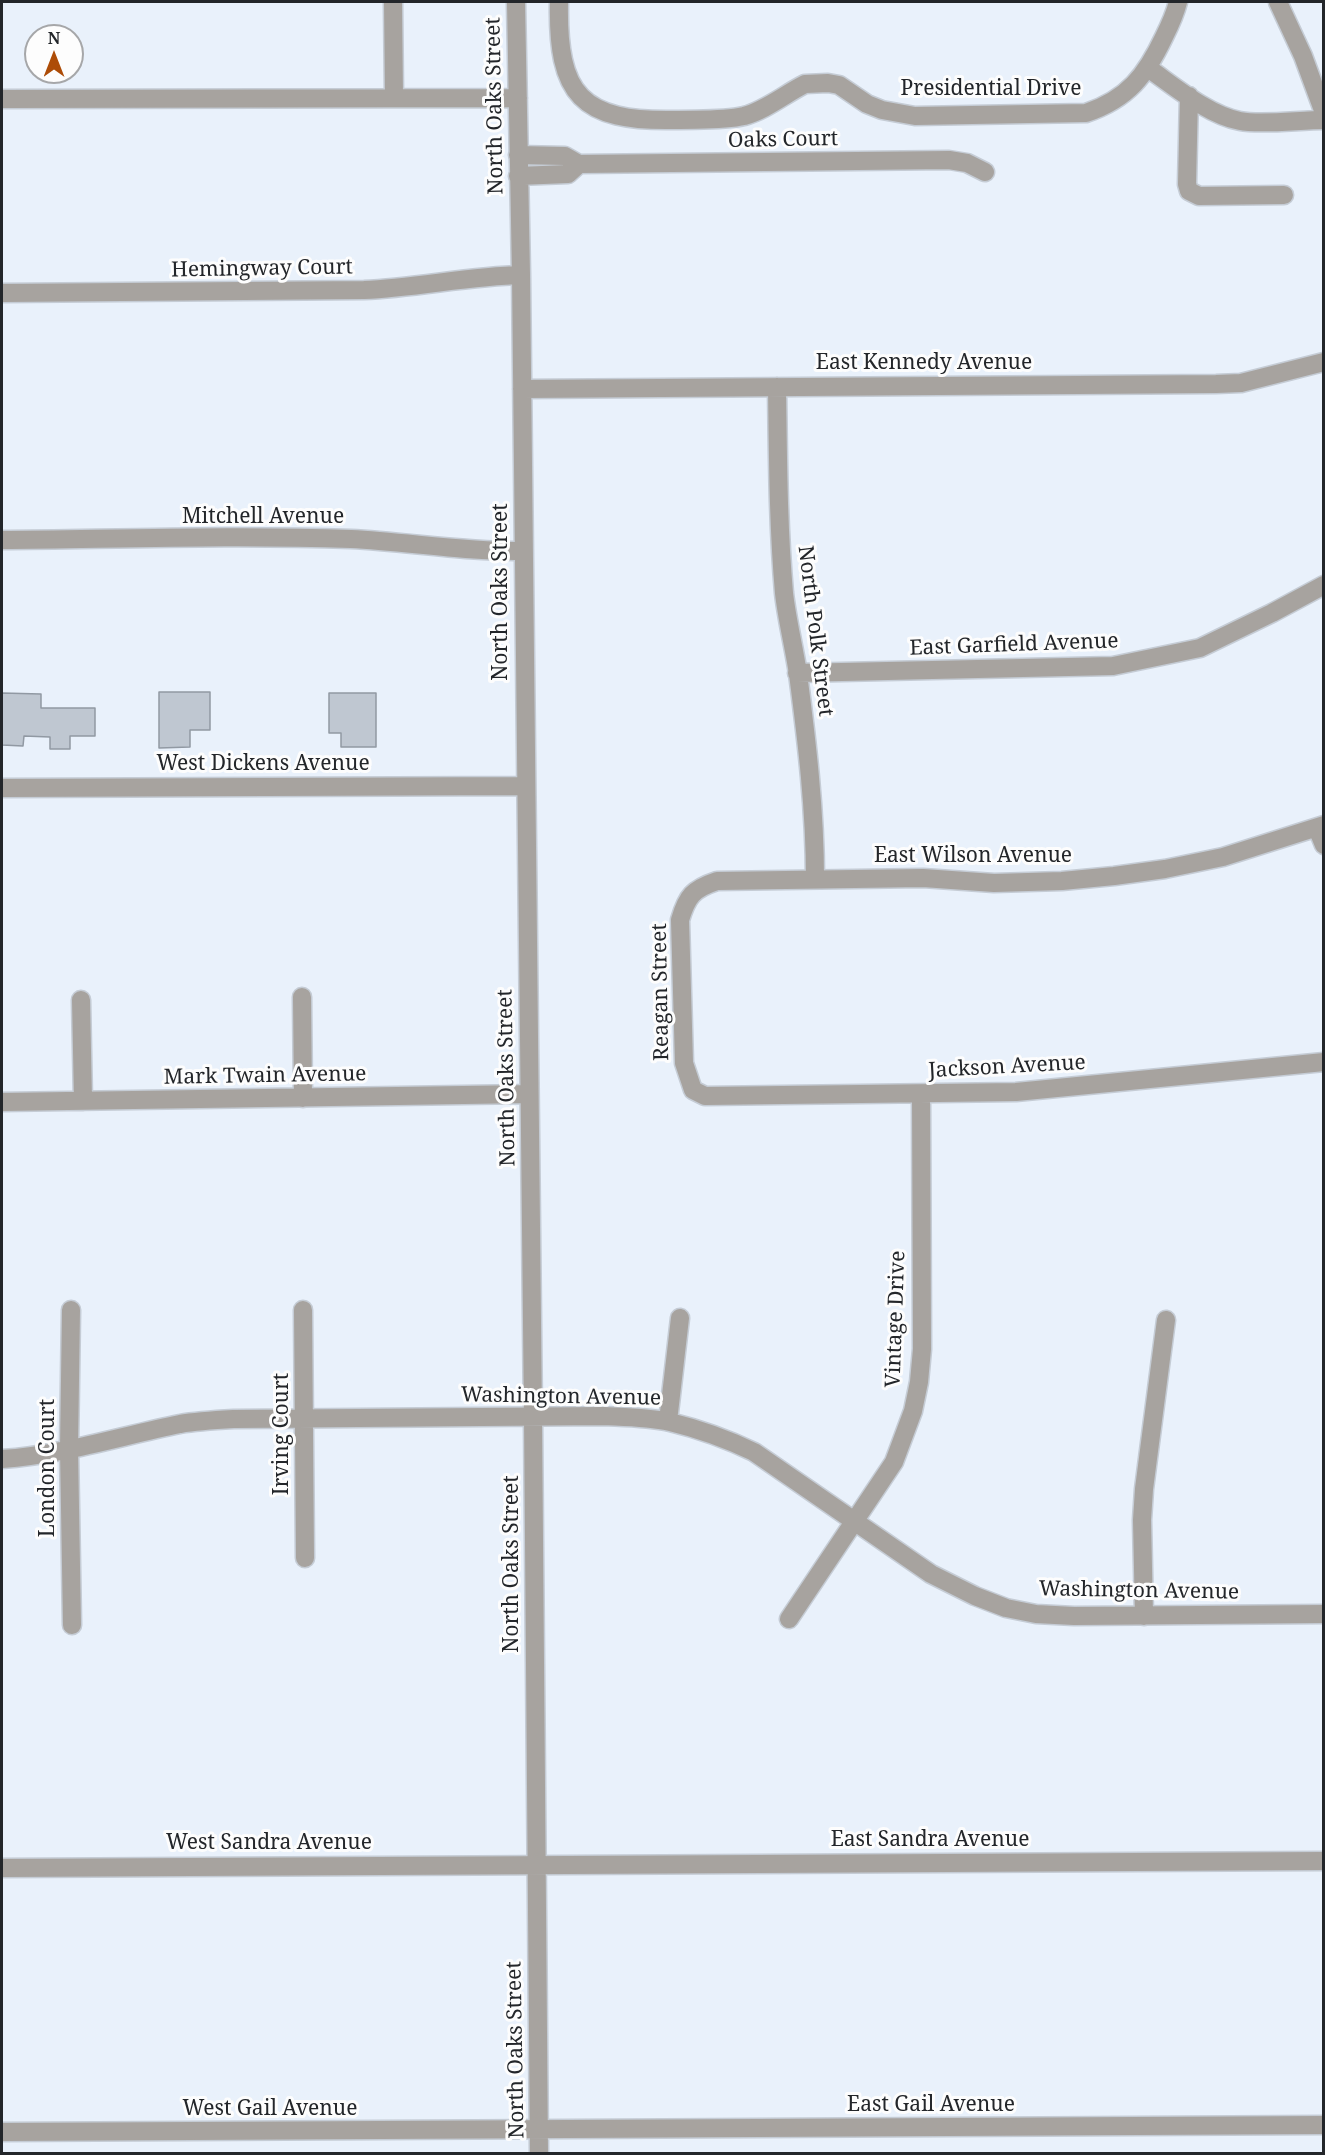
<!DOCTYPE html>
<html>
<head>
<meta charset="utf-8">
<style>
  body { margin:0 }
  #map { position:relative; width:1325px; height:2155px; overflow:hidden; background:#e9f1fb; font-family:"Noto Serif",serif }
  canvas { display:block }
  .frame { position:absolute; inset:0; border:3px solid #23262a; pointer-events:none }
  .north { position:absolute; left:24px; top:24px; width:60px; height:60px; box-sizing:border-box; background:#fdfdfd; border:2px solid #a6a7a9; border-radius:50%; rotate:0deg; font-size:16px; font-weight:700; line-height:24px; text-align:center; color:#23262a }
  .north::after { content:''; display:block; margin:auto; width:21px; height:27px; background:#ad4c07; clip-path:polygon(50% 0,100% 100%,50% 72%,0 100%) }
</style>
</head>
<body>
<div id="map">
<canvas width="1325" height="2155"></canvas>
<div class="frame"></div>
<div class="north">N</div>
</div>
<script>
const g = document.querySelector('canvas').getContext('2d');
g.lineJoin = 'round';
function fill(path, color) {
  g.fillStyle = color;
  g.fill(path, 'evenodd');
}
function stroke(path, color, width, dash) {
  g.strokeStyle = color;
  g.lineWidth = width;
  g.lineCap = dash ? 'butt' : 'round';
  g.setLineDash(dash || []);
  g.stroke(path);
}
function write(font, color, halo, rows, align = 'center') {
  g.font = font + ' "Noto Serif",serif';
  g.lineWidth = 6;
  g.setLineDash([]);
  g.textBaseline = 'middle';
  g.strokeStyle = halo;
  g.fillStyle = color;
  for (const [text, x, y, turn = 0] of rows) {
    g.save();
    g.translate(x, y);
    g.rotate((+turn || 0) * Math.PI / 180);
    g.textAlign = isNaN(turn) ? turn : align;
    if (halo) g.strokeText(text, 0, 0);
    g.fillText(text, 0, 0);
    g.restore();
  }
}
const building = new Path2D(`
  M 159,692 L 210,692 L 210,730 L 190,730 L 190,747 L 159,748 Z
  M 2,693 L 41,694 L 41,708 L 95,708 L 95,736 L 70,736 L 70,749 L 50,749 L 50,737 L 24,736 L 23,746 L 2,745 Z
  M 329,693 L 376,693 L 376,747 L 341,747 L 341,733 L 329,733 Z`);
const minor = new Path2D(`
  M 393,2 L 394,97
  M 516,2 L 521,275 L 533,1417 L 539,2154
  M 559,2 C 557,95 581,122 675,120 C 698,119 722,121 744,116 C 766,110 785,94 805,84 L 828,83 L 839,85 L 867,104 L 882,110 L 915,116 L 1086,113 C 1128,99 1146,75 1164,37 C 1170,25 1175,14 1178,2
  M 1278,2 L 1303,56 L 1324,113
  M 1148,68 C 1174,86 1208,115 1240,121 C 1261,125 1300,120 1324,120
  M 1189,96 L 1187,184 L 1189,191 L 1199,196 L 1284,195
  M 2,99 L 518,98
  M 518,155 L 565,156 L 579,164 L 949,160 L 967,163 L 985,172
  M 518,176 L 568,174 L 579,164
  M 2,293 L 364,290 C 417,288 468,276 521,275
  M 777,387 C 778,455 778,524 784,593 C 787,620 794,647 798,674 C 807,742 815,810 815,879
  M 522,389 L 1216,384 L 1241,383 L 1324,362
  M 2,540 C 118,539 235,535 351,539 C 409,542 465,552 523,551
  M 797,673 L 1113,666 L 1200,648 L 1272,613 L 1324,585
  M 2,788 L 525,786
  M 1324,825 L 1223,857 L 1165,869 L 1114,876 L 1062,881 L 994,883 L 923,878 L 717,881 C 693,889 687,896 680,920 L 684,1063 L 693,1090 L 705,1096 L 1016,1092 L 1324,1062
  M 1317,828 L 1324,845
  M 302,997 L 303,1098
  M 81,1000 L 83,1101
  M 2,1102 L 529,1094
  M 71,1310 L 69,1449 L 72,1625
  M 303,1310 L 305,1558
  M 668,1421 L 680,1318
  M 2,1459 C 62,1455 121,1436 180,1424 C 198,1421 217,1420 235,1419 L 604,1416 C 625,1417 648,1417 670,1422 C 699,1429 727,1439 754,1452 L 931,1574 L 975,1596 L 1006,1608 L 1036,1614 L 1074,1616 L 1324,1614
  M 1144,1616 L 1142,1520 L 1144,1489 L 1166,1320
  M 789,1619 L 894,1462 L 913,1411 L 919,1382 L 922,1349 L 921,1094
  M 2,1868 L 1324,1861
  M 2,2132 L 1324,2125`);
const streetNames = [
  ["Presidential Drive",991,89],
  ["North Oaks Street",495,106,-91],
  ["Oaks Court",783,140,-1],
  ["Hemingway Court",262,269,-1],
  ["East Kennedy Avenue",924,363],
  ["Mitchell Avenue",263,517],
  ["North Oaks Street",501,592,-90],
  ["North Polk Street",815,631,83],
  ["East Garfield Avenue",1014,645,-2],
  ["West Dickens Avenue",263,764],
  ["East Wilson Avenue",973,856],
  ["Reagan Street",661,992,-91],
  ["Jackson Avenue",1007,1067,-3],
  ["Mark Twain Avenue",265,1076,-1],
  ["North Oaks Street",507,1078,-91],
  ["Vintage Drive",896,1319,-88],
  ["Washington Avenue",561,1397,1],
  ["Irving Court",282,1434,-90],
  ["London Court",48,1468,-90],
  ["North Oaks Street",512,1564,-90],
  ["Washington Avenue",1139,1591,1],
  ["East Sandra Avenue",930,1840],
  ["West Sandra Avenue",269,1843],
  ["North Oaks Street",516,2050,-91],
  ["East Gail Avenue",931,2105],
  ["West Gail Avenue",270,2109]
];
fill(building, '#bfc7d1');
stroke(building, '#9199a3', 1.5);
stroke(minor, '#c5ccd5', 21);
stroke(minor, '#a7a39f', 18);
write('21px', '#23262a', '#fdfdfd', streetNames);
</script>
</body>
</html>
